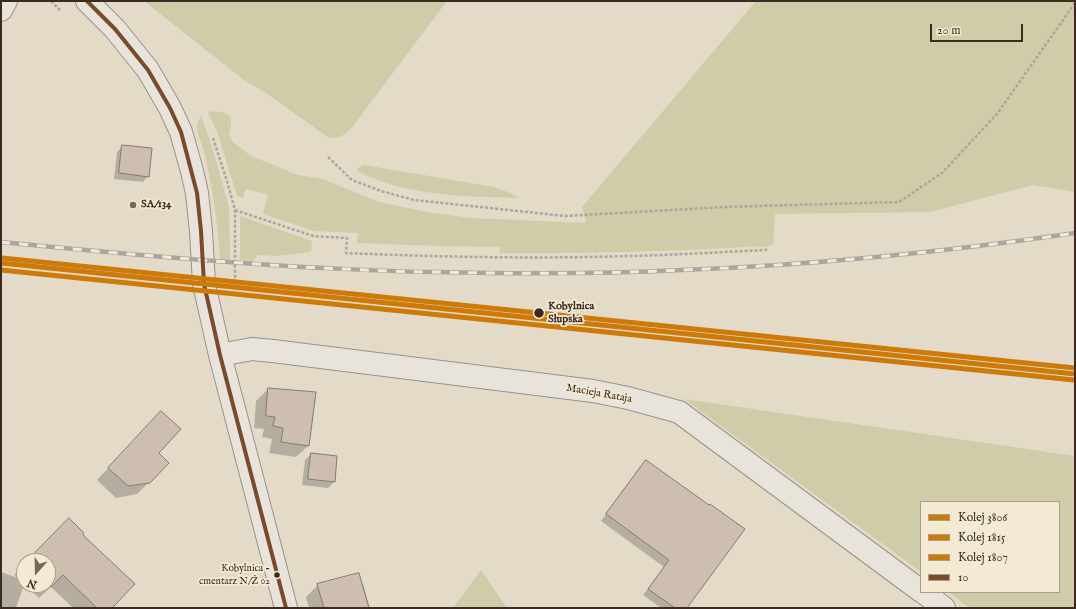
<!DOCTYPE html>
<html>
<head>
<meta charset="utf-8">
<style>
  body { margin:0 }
  #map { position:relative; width:1076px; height:609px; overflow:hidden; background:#e3dac8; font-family:"IM FELL English",serif }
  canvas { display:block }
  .frame { position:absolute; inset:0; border:2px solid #3d2a20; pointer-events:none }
  .legend { position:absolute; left:920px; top:501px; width:140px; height:92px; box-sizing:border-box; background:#f4ead4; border:1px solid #ab9d8c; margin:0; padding:5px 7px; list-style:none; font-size:12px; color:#3d2a20 }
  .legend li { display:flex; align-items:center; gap:8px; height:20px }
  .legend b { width:20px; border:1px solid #ab9d8c }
  .north { position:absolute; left:16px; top:553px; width:40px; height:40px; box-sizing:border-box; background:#f4ead4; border:1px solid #ab9d8c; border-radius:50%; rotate:200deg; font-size:11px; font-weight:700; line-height:16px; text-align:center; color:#3d2a20 }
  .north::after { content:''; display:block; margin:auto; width:14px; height:18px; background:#77685b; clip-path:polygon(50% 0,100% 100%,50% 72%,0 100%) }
  .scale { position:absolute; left:930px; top:24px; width:93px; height:18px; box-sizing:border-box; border:2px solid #3d2a20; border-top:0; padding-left:5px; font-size:12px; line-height:14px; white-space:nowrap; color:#3d2a20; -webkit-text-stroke:3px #f4ead4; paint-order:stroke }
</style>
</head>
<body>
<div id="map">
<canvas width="1076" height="609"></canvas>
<div class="frame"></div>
<ul class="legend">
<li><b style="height:5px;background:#ce7a08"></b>Kolej 3806</li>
<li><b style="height:5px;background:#ce7a08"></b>Kolej 1815</li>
<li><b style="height:5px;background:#ce7a08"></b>Kolej 1807</li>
<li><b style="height:5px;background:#7a4b2a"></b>10</li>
</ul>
<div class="north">N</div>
<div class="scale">20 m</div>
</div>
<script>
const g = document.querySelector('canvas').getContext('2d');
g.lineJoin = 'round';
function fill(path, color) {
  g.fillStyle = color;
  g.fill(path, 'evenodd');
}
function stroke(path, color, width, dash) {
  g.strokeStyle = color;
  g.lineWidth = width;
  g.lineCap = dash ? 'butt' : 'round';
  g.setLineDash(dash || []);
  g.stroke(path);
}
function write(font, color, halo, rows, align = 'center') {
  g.font = font + ' "IM FELL English",serif';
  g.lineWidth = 3.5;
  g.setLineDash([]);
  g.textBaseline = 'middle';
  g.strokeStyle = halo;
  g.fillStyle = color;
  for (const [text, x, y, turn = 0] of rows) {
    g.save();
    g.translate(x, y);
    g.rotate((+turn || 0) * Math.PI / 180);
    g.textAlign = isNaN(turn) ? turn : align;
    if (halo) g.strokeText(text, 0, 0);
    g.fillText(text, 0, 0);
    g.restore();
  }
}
const green = new Path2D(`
  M 144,1 L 447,1 L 350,130 L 340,137 L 329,138 L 266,93 L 244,80 Z
  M 756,1 L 1075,1 L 1075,192 L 1033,185 L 930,212 L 775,214 L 773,245 L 766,246 C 677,251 588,254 500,253 L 499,247 L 438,246 L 357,243 L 358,233 L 314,231 L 263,214 L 268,195 L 246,189 L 243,198 L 237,196 L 218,134 L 208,112 C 217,110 223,112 230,116 L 231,126 L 229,135 L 233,142 L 251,156 L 298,175 L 323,179 L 379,202 L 427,212 L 470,218 L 586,223 L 582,207 Z
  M 201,116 L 208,135 L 215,157 L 229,207 L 230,260 L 220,259 C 218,221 212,185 203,148 C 200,136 193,129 201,116 Z
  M 364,165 L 494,187 L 510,193 L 520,198 C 478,197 435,196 395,186 C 382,182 369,177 357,171 L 358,168 Z
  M 240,216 L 312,241 L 311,252 L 275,256 L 258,255 L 252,261 L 240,260 Z
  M 684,399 L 1075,456 L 1075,608 L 970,608 L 948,592 L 1059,592 L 1059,502 L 921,502 L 921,572 Z
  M 481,570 L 507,608 L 453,608 Z`);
const shadow = new Path2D(`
  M 123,146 L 148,176 L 143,182 L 114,179 L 117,152 Z
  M 268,389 L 308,446 L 296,457 L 269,453 L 272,439 L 262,437 L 264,429 L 254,428 L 256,401 Z
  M 150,424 L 157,453 L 149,482 L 137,494 L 116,498 L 97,480 Z
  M 311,454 L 334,482 L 328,488 L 302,485 L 305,460 Z
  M 646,461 L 709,507 L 686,608 L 661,608 L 643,595 L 664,567 L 601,521 L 640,467 Z
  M 57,531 L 110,608 L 73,608 L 51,587 L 39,598 L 25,585 L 48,585 L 48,561 L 28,561 Z
  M 24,565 L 24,585 L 16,608 L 1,608 L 1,572 L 18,578 L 14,575 Z
  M 363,584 L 370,608 L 309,608 L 306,597 L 318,585 L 361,585 Z`);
const building = new Path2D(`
  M 122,145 L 152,148 L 149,177 L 119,173 Z
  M 268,388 L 316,392 L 309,446 L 281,442 L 283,428 L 273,426 L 275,417 L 266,416 Z
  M 161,411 L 181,429 L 159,453 L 169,463 L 150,483 L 128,486 L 108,468 Z
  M 311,453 L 337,456 L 335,482 L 308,479 Z
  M 646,460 L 709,505 L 710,504 L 745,529 L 687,608 L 675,608 L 648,589 L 669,560 L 606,514 Z
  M 69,518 L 83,532 L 84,536 L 135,584 L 112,608 L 97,608 L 63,575 L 51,587 L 48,584 L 48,561 L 27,561 Z
  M 359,573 L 369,608 L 324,608 L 317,584 Z`);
const path = new Path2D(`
  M 51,1 L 60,10
  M 213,138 L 227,181 L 235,210 L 235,288
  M 328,157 L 352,180 L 381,191 L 414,200 L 565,216 L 724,207 L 899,202 L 942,173 L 997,114 L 1075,3
  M 235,210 L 313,236 L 347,238 L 346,253 C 440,257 535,259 630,256 C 675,255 721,252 766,250 L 766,246`);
const minor = new Path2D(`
  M 87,1 L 115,29 L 148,70 L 170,108 L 181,132 L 192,171 L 197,193 L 201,231 L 204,284 L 220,355 L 286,608
  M 1,10 L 6,1
  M 220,355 L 252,349 L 273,351 L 593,391 L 628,398 L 679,412 L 921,591
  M 923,592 L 944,608`);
const rail = new Path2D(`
  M 1,242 C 102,252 202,261 303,267 C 348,269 393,272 438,272 C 520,274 601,274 682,270 C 813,265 945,252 1075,233`);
const bus1 = new Path2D(`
  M 87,1 L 115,29 L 148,70 L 170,108 L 181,132 L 197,193 L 201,231 L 204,284 L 220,355 L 286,608`);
const rail1 = new Path2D(`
  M 1,263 L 1075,374`);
const rail2 = new Path2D(`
  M 1,270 L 1074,380`);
const rail3 = new Path2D(`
  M 2,258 L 1075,368`);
const markers = [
  [133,205,4,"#77685b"],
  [539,313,5.5,"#3d2a20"],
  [277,575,3.5,"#3d2a20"]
];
const busNames = [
  ["Kobylnica -",270,569],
  ["cmentarz N/Ż 02",270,582]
];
const poiNames = [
  ["SA/134",141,205]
];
const stopNames = [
  ["Kobylnica",548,307],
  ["Słupska",548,320]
];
const streetNames = [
  ["Macieja Rataja",599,394,10]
];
fill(green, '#cecca9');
fill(shadow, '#0003');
fill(building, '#cdbeb0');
stroke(building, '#837b71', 1);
stroke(minor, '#9a9287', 24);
stroke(path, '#aba59e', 2.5, [3, 2]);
stroke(minor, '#e9e4db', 22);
stroke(rail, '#aba59e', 4.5);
stroke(rail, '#f4ead4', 3, [9]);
stroke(bus1, '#7a4b2a', 4);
stroke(rail1, '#ce7a08', 5);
stroke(rail2, '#ce7a08', 5);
stroke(rail3, '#ce7a08', 5);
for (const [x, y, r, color] of markers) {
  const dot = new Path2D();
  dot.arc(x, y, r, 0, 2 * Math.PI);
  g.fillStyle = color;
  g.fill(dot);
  stroke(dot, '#f4ead4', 1.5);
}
write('10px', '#3d2a20', '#f4ead4', busNames, 'right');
write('bold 11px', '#3d2a20', '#f4ead4', poiNames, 'left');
write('bold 11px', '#3d2a20', '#f4ead4', stopNames, 'left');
write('11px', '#3d2a20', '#f4ead4', streetNames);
</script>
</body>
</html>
